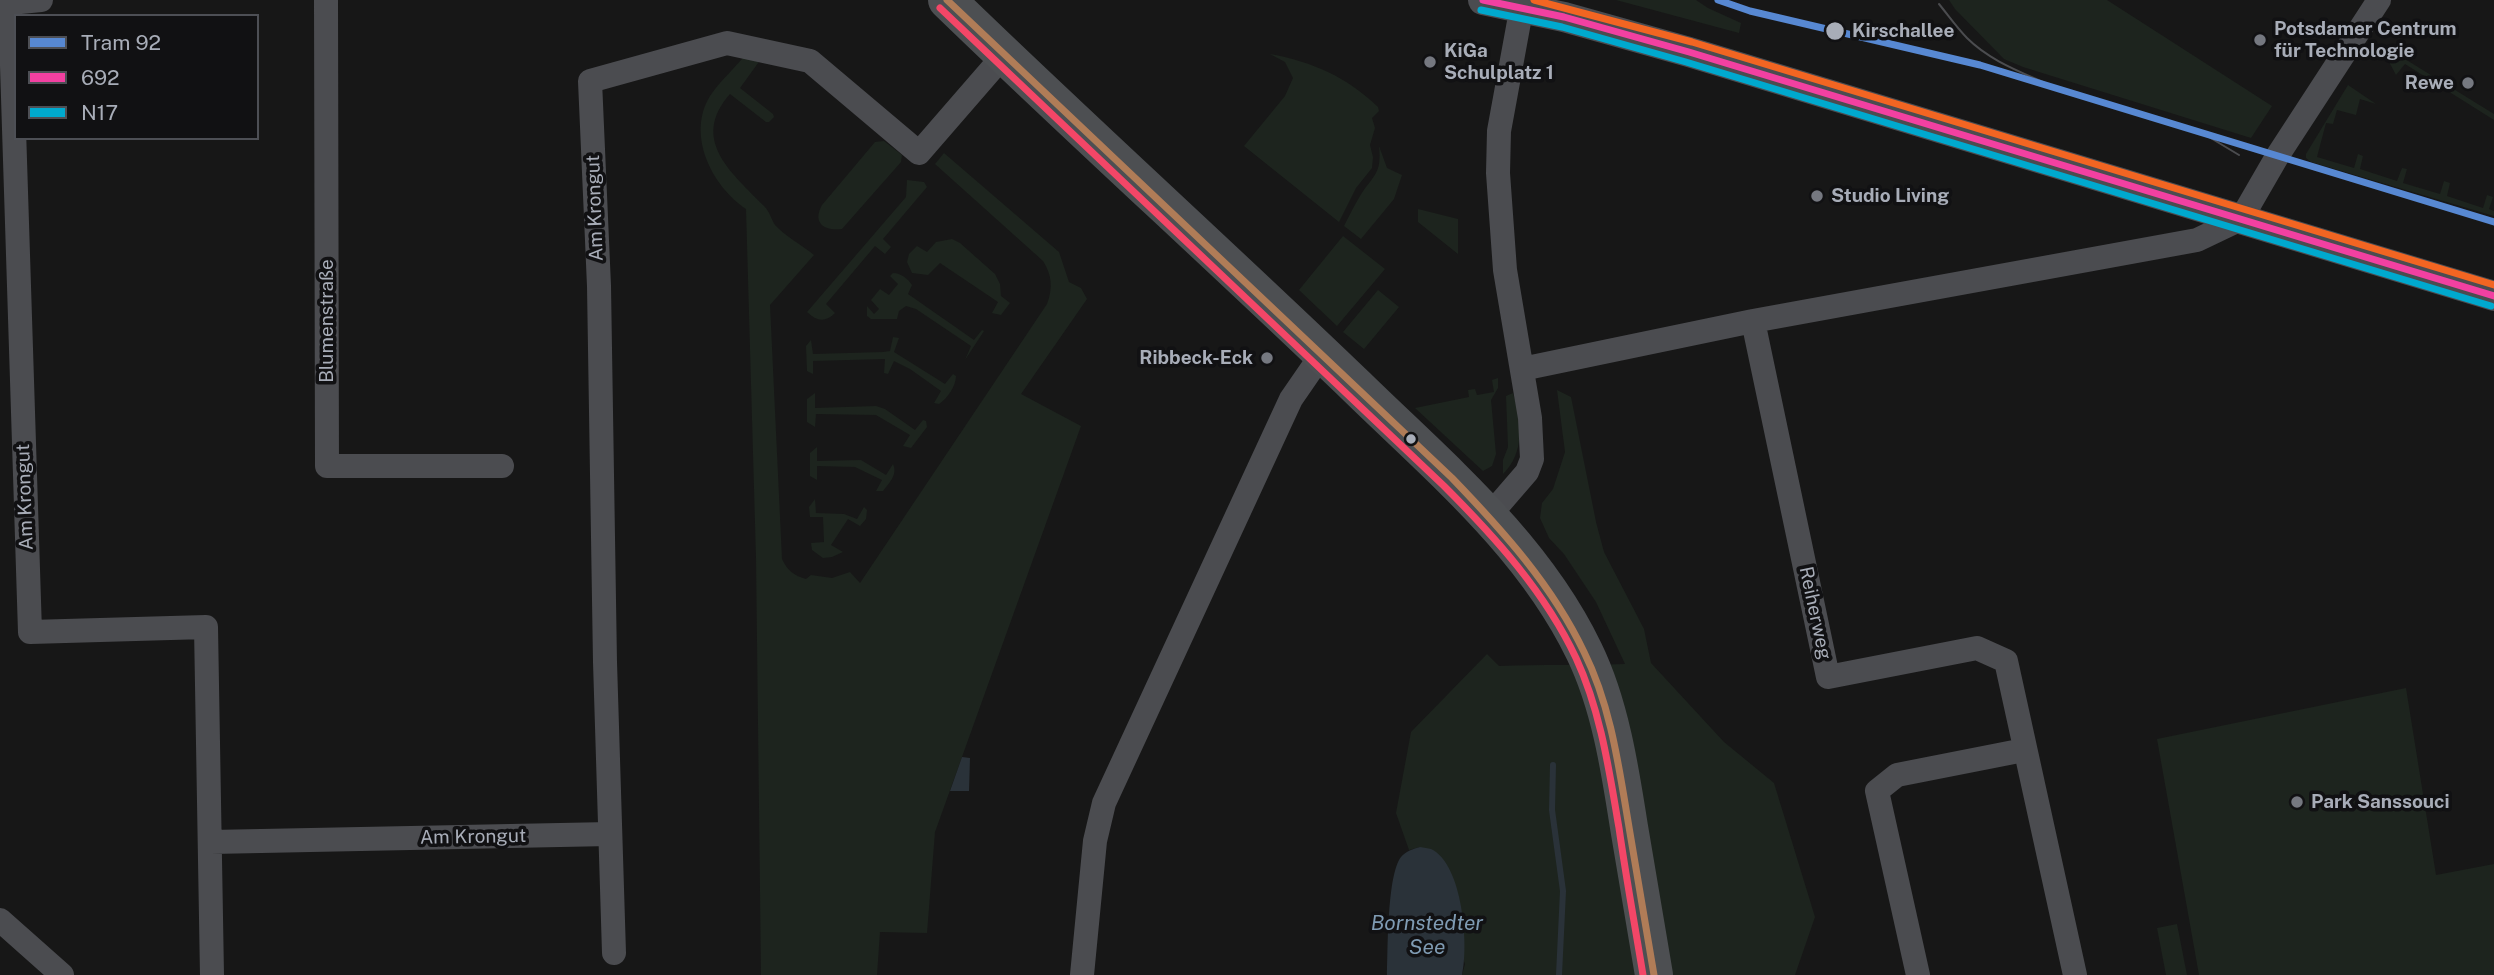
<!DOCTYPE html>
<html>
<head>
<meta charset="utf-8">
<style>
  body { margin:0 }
  #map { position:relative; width:2494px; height:975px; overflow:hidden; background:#171717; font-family:"Public Sans",sans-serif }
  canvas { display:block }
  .legend { position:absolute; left:14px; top:14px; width:245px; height:126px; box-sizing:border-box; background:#111113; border:2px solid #4d4f55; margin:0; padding:9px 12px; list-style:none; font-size:21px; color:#a8adb8 }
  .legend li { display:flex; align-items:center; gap:14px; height:35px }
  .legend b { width:35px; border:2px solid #4d4f55 }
</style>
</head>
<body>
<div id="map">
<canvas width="2494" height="975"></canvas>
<ul class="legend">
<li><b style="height:9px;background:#5788d2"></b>Tram 92</li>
<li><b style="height:9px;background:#f240a1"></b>692</li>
<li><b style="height:9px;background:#00a9ce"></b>N17</li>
</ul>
</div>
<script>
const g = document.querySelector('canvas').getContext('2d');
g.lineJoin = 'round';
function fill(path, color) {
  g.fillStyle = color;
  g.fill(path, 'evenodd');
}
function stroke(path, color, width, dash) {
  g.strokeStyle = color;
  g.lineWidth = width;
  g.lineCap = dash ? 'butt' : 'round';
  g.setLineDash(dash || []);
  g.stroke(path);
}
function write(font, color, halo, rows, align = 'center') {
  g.font = font + ' "Public Sans",sans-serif';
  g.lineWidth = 7;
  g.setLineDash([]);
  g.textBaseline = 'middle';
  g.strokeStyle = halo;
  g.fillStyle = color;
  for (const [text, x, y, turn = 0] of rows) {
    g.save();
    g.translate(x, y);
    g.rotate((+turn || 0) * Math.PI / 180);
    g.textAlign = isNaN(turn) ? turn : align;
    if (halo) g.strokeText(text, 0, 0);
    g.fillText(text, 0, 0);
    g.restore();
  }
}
const green = new Path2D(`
  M 1616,0 L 1696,0 L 1708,8 L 1741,23 L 1739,33 Z
  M 1949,0 L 2107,0 L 2272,106 L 2251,138 L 2023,67 L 2004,59 L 1955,9 Z
  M 2392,51 L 2494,114 L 2494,120 L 2405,64 L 2396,75 L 2388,60 Z
  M 746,54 L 761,59 L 740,88 L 773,114 L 774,117 L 769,122 L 766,122 L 730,94 C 689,140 733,174 764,206 C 770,212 771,219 775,225 C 785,236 802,245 814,255 L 770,305 L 782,559 C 788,571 793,575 806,579 L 811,575 L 832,578 L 850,572 L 860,583 L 1047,304 C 1053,288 1052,275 1043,261 L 935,164 L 944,153 L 1059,252 L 1069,282 L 1081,288 L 1087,299 L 1021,394 L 1081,426 L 935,832 L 927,933 L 880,932 L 877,975 L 761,975 L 756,558 L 746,209 C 712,186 686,135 710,96 C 720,81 735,68 746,54 Z
  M 1270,54 C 1313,62 1347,77 1378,107 L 1379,111 L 1372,118 L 1375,128 L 1370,145 L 1373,157 L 1372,168 L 1356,188 L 1339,222 L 1244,146 L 1285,96 L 1293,78 L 1285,62 Z
  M 2348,85 L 2376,104 L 2360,99 L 2356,115 L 2337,110 L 2333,124 L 2326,123 L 2317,157 L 2354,168 L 2358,154 L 2363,156 L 2360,169 L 2397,181 L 2402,168 L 2407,169 L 2403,183 L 2440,194 L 2444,181 L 2450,183 L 2447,196 L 2483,208 L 2487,195 L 2493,197 L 2489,209 L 2494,211 L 2494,216 L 2311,162 L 2306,158 L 2306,154 Z
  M 884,141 L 902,155 L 901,162 L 842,229 C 824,231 812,223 822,205 L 875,142 Z
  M 1379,146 L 1387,168 L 1402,175 L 1394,199 L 1361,239 L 1344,226 C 1349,216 1354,206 1360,196 C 1373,175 1382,175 1379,146 Z
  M 907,180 L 924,182 L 927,187 L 883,239 L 891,247 L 885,254 L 875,246 L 826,304 L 835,313 C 826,322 817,322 807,312 L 906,197 Z
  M 1418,209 L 1458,219 L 1458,254 L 1418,222 Z
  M 1343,236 L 1385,269 L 1337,326 L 1299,290 Z
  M 952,239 L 960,243 L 995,274 L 1000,284 L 1001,296 L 1010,303 L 1001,315 L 992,313 L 998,302 L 940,263 L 928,275 L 912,273 L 907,262 L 909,254 L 917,246 L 927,252 L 936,242 Z
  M 893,273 C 901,273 908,279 912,285 L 908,294 L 974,340 L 982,330 L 984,331 L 965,360 L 971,346 L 916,309 L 906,306 L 899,311 L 897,319 L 871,319 L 867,316 L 867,306 L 874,314 L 879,309 L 871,300 L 880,289 L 889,295 L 898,284 L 890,276 Z
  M 1378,290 L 1399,307 L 1364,349 L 1343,332 Z
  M 893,337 L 899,338 L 894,352 L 945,384 L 953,374 L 956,376 C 956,386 947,399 939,404 L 934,403 L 941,391 L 910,369 L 894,361 L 888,374 L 884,373 L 885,359 L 813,361 L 813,374 L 807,371 L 806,346 L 811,340 L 813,354 L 883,352 L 890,351 Z
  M 1498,378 L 1498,388 L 1491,400 L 1496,454 L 1492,466 L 1483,471 L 1415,408 L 1469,397 L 1468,390 L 1475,389 L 1477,395 L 1494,392 L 1492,380 Z
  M 1557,390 L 1571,397 L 1596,522 L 1604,552 L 1644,629 L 1651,663 L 1724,742 L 1774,783 L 1815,917 L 1795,975 L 1462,975 L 1465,964 L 1420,847 L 1409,850 L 1396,813 L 1411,732 L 1487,654 L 1499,666 C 1541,664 1583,666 1625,664 L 1596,602 L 1564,554 L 1549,538 L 1540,518 L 1542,503 L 1553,489 L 1565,452 Z
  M 815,393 L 815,408 L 876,406 L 885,409 L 915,430 L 923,420 L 926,421 L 927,427 L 911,448 L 903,446 L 910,435 L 876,415 L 816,414 L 815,427 L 807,422 L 807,399 Z
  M 1513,393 C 1522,420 1525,453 1503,474 L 1503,460 L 1508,447 L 1506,396 Z
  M 817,447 L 817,461 L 861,460 L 886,475 L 893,464 C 898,475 889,483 883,491 L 876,491 L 882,480 L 855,467 L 817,466 L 817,480 L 810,476 L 810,453 Z
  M 815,499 L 816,513 L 844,514 L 857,519 L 864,507 L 867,510 L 866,519 L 860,526 L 848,519 L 831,545 L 843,552 L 832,557 L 823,558 L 812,550 L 811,543 L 824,542 L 823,517 L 810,517 L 809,507 Z
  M 2406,688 L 2436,875 L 2494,864 L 2494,975 L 2199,975 L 2157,739 Z
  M 2177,924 L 2187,975 L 2166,975 L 2157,928 Z`);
const water = new Path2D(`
  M 962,757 L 970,758 L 969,791 L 950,791 Z
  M 1420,847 C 1424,848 1428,848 1431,849 C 1463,864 1469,946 1462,975 L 1387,975 C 1388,950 1387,875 1401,857 C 1406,851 1413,849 1420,847 Z`);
const stream = new Path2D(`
  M 1553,765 L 1552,810 L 1563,891 L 1559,975`);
const minor = new Path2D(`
  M 41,0 L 10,3 L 30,632 L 206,627 L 212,975
  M 326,0 L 327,466 L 502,466
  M 1753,321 L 1828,677 L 1977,648 L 2006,661 L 2075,975
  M 1522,369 L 1753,321 L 2197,240 L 2241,219 L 2278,155 L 2379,0
  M 1489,516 L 1527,472 L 1532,459 L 1530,418 L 1505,270 L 1498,173 L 1499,131 L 1523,0
  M 211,842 L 610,834
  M 0,920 L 62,975
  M 614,953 L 605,662 L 599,286 L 590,81 L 727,43 L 810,61 L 919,153 L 1004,55
  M 1082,975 L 1095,841 L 1104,803 L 1291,399 L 1322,354
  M 1918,975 L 1877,791 L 1897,775 L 2024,750`);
const tertiary = new Path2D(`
  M 1483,0 L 1564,17 L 1689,52 L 2494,296`);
const primary = new Path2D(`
  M 947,0 C 1082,131 1222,257 1357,387 C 1440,468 1533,545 1584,651 C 1610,704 1620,769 1629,827 C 1637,876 1646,926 1654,975`);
const tram = new Path2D(`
  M 1939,4 C 1948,15 1957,28 1967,38 C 1991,62 2024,73 2054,87
  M 2199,131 L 2239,155`);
const bus1 = new Path2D(`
  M 1483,0 L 1564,17 L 1689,52 L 2494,296`);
const bus2 = new Path2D(`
  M 1481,10 L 1562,27 L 1686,62 L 2491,306`);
const bus3 = new Path2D(`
  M 1534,0 L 1692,42 L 2494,285`);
const bus4 = new Path2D(`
  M 947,0 L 1452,478 C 1503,531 1552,585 1584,652 C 1611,706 1619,768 1629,827 C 1637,877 1646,926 1654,975`);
const bus5 = new Path2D(`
  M 940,8 L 1444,486 C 1495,537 1545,592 1576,658 C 1601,712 1609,770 1619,828 C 1626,877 1635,926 1643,975`);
const tram1 = new Path2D(`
  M 1718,0 L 1750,11 L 1980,65 L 2494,222`);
const markers = [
  [1835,31,10,"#a8adb8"],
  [2260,40,7,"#757880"],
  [1430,62,7,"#757880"],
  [2468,83,7,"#757880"],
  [1817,196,7,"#757880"],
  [1267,358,7,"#757880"],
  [1411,439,6,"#a8adb8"],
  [2297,802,7,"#757880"]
];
const poiNames = [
  ["Potsdamer Centrum",2274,29],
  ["für Technologie",2274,51],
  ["KiGa",1444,51],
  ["Schulplatz 1",1444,73],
  ["Rewe",2454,83,"right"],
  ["Studio Living",1831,196],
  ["Ribbeck-Eck",1253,358,"right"],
  ["Park Sanssouci",2311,802]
];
const stopNames = [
  ["Kirschallee",1852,31]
];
const streetNames = [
  ["Am Krongut",595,208,-92],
  ["Blumenstraße",327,321,-90],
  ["Am Krongut",25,497,-92],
  ["Reiherweg",1815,613,78],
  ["Am Krongut",473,837,-1]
];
const waterNames = [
  ["Bornstedter",1427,924],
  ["See",1427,948]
];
fill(green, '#1d241e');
fill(water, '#2a3239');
stroke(stream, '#2a3239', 6);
stroke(minor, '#4b4c50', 24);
stroke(tertiary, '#4b4c50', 30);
stroke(primary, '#4d4f52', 38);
stroke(tram, '#4b4c4f', 2);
stroke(bus1, '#f240a1', 7);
stroke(bus2, '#00a9ce', 7);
stroke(bus3, '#f26522', 7);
stroke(bus4, '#b07c57', 7);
stroke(bus5, '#f34667', 7);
stroke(tram1, '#5788d2', 7);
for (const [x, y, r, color] of markers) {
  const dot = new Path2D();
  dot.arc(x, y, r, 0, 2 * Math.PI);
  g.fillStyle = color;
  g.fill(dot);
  stroke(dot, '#111113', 2.5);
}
write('bold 19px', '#a8adb8', '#111113', poiNames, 'left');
write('bold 19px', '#a8adb8', '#111113', stopNames, 'left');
write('19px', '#a8adb8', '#111113', streetNames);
write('italic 21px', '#7f9bb3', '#111113', waterNames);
</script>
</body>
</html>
